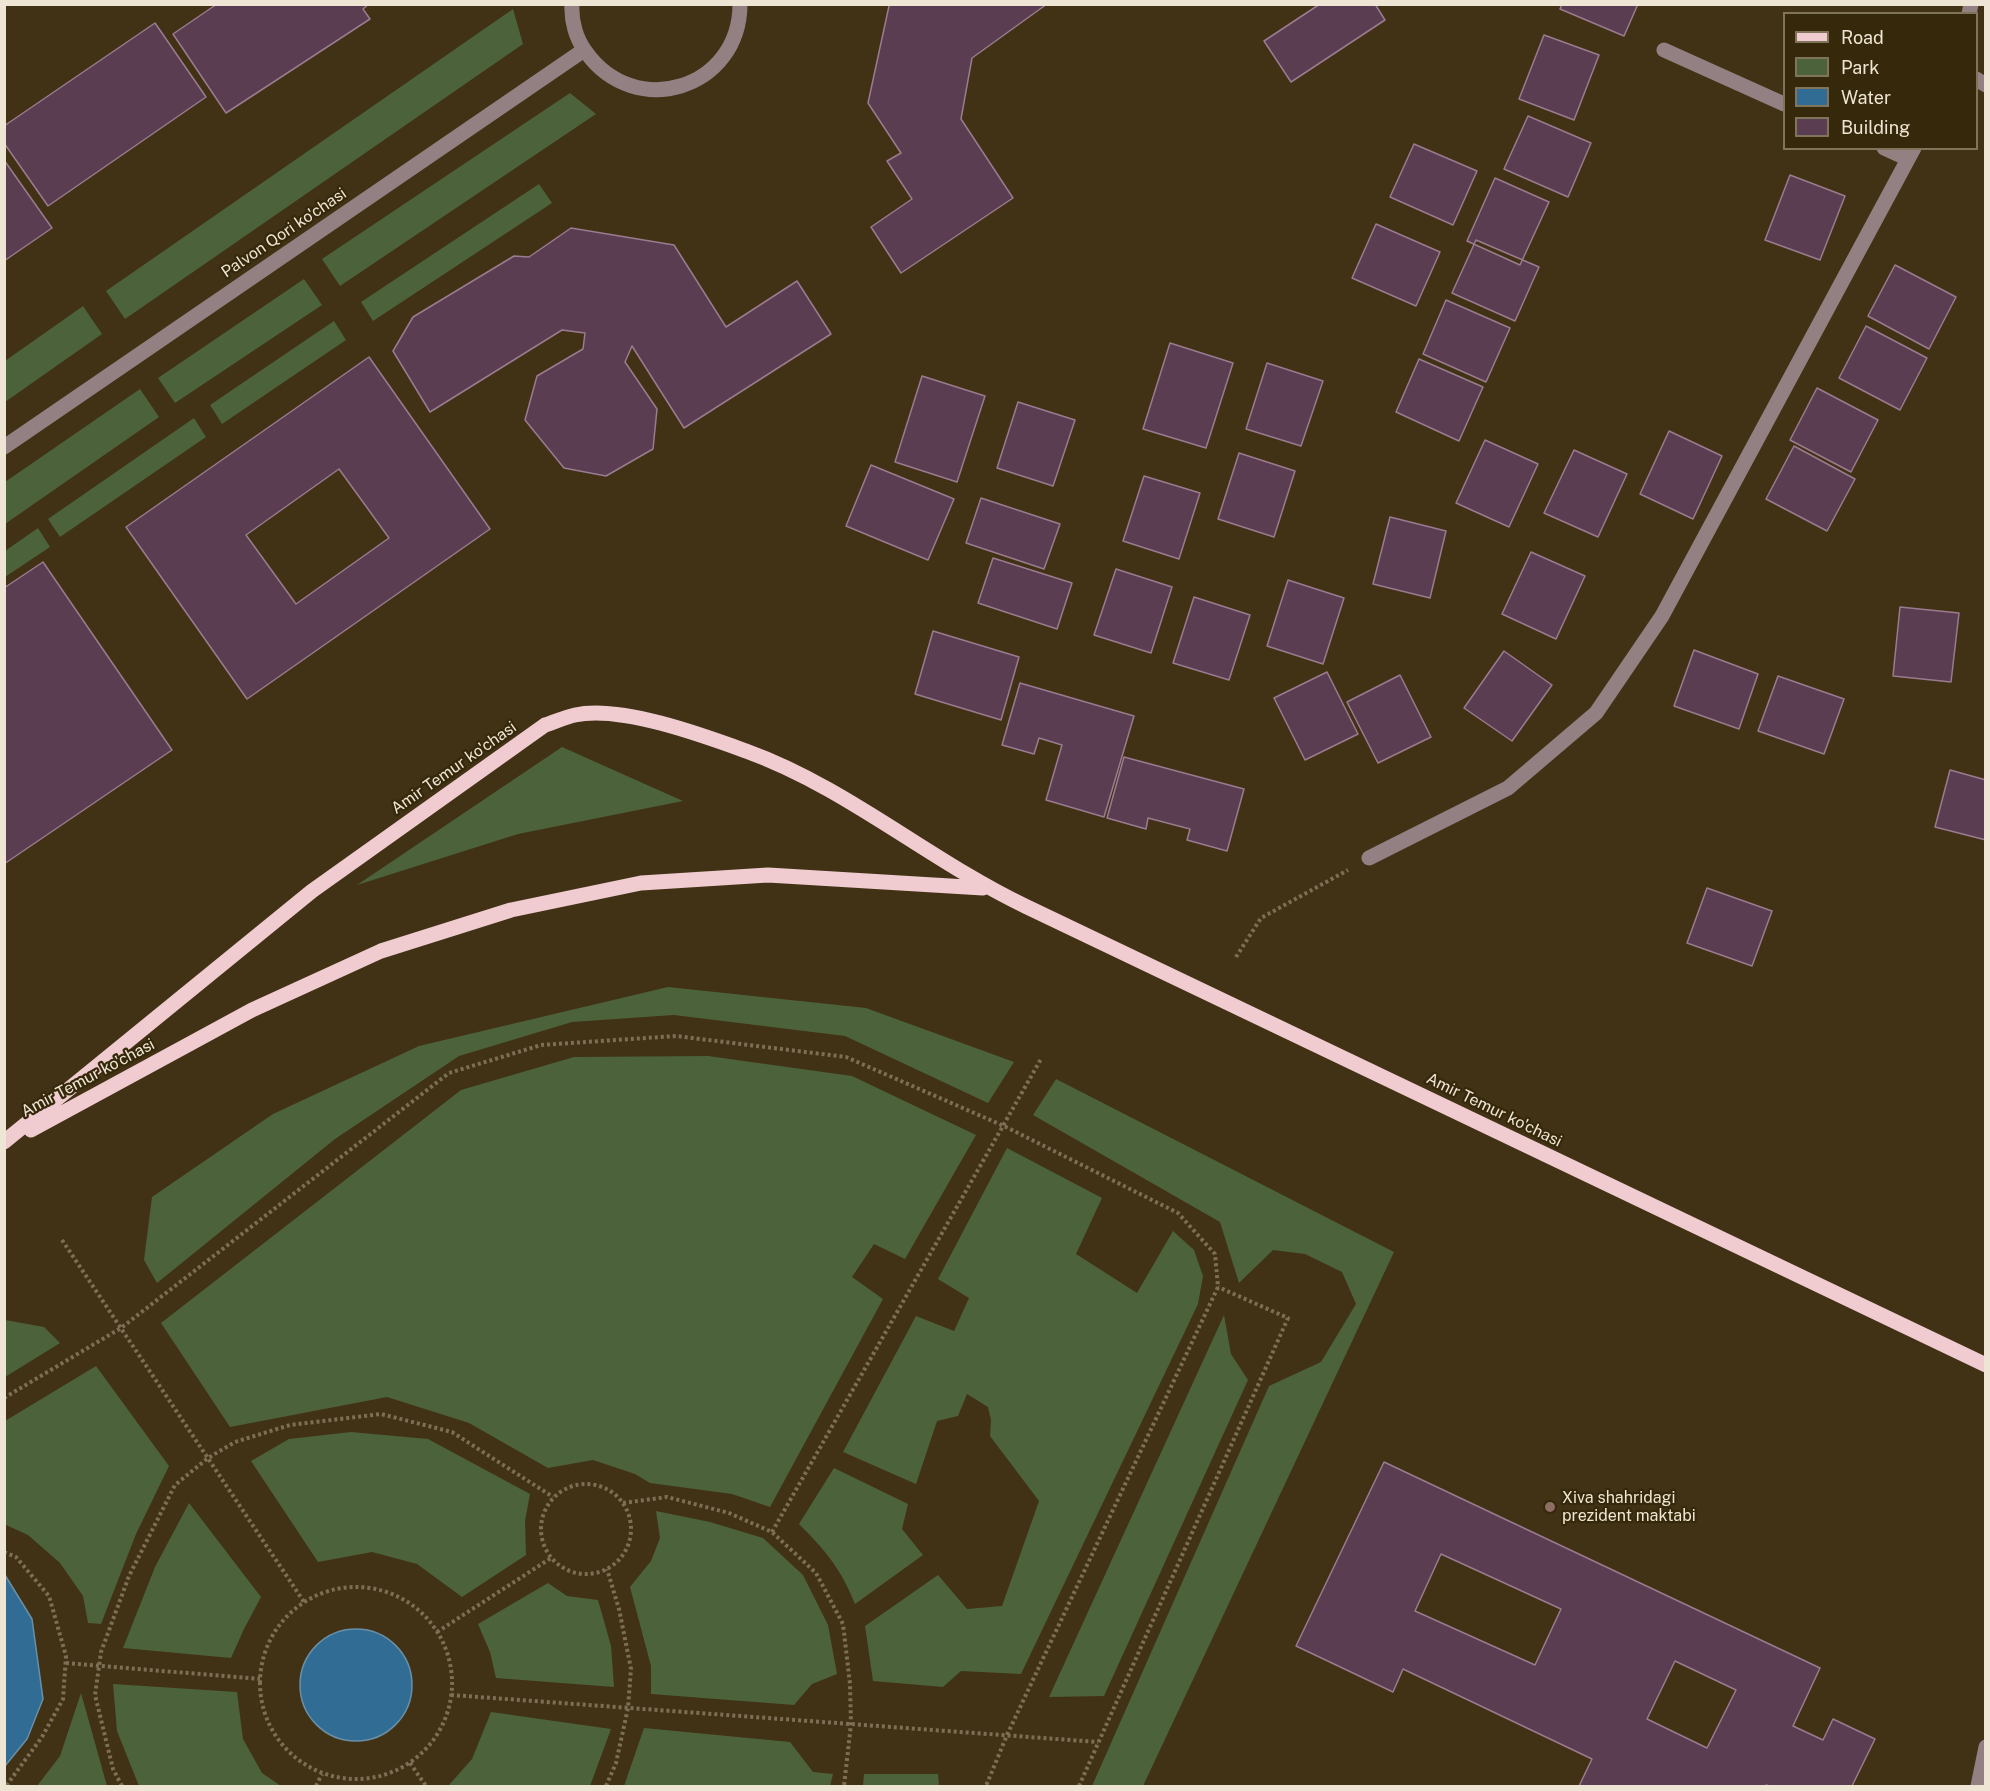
<!DOCTYPE html>
<html>
<head>
<meta charset="utf-8">
<style>
  body { margin:0 }
  #map { position:relative; width:1990px; height:1791px; overflow:hidden; background:#413215; font-family:"Public Sans",sans-serif }
  canvas { display:block }
  .frame { position:absolute; inset:0; border:6px solid #eee5d4; pointer-events:none }
  .legend { position:absolute; left:1783px; top:12px; width:195px; height:138px; box-sizing:border-box; background:#36280a; border:2px solid #80745b; margin:0; padding:8px 10px; list-style:none; font-size:18px; color:#eee5d4 }
  .legend li { display:flex; align-items:center; gap:12px; height:30px }
  .legend b { width:30px; border:2px solid #80745b }
</style>
</head>
<body>
<div id="map">
<canvas width="1990" height="1791"></canvas>
<div class="frame"></div>
<ul class="legend">
<li><b style="height:8px;background:#f0cbd0"></b>Road</li>
<li><b style="height:16px;background:#4c623a"></b>Park</li>
<li><b style="height:16px;background:#306c94"></b>Water</li>
<li><b style="height:16px;background:#5a3d50"></b>Building</li>
</ul>
</div>
<script>
const g = document.querySelector('canvas').getContext('2d');
g.lineJoin = 'round';
function fill(path, color) {
  g.fillStyle = color;
  g.fill(path, 'evenodd');
}
function stroke(path, color, width, dash) {
  g.strokeStyle = color;
  g.lineWidth = width;
  g.lineCap = dash ? 'butt' : 'round';
  g.setLineDash(dash || []);
  g.stroke(path);
}
function write(font, color, halo, rows, align = 'center') {
  g.font = font + ' "Public Sans",sans-serif';
  g.lineWidth = 4.5;
  g.setLineDash([]);
  g.textBaseline = 'middle';
  g.strokeStyle = halo;
  g.fillStyle = color;
  for (const [text, x, y, turn = 0] of rows) {
    g.save();
    g.translate(x, y);
    g.rotate((+turn || 0) * Math.PI / 180);
    g.textAlign = isNaN(turn) ? turn : align;
    if (halo) g.strokeText(text, 0, 0);
    g.fillText(text, 0, 0);
    g.restore();
  }
}
const green = new Path2D(`
  M 513,9 L 523,44 L 125,319 L 106,291 Z
  M 570,93 L 596,114 L 340,286 L 322,259 Z
  M 539,184 L 552,203 L 373,321 L 361,302 Z
  M 304,279 L 322,305 L 175,403 L 158,378 Z
  M 83,306 L 102,334 L 5,402 L 5,361 Z
  M 334,321 L 346,340 L 222,424 L 210,405 Z
  M 140,389 L 159,417 L 5,524 L 5,482 Z
  M 194,418 L 206,437 L 60,537 L 48,519 Z
  M 38,528 L 50,547 L 5,577 L 5,551 Z
  M 562,747 L 683,801 L 518,834 L 357,885 Z
  M 668,987 L 866,1008 L 1014,1062 L 988,1103 L 845,1036 L 674,1015 L 572,1022 L 459,1056 L 335,1139 L 157,1283 L 144,1260 L 152,1197 L 273,1114 L 419,1046 Z
  M 708,1056 L 852,1076 L 976,1135 L 905,1259 L 874,1244 L 852,1277 L 883,1299 L 770,1507 L 732,1494 L 650,1483 L 635,1474 L 593,1460 L 548,1468 L 469,1423 L 387,1397 L 230,1427 L 161,1323 L 461,1090 L 574,1057 Z
  M 1056,1079 L 1394,1252 L 1143,1786 L 1092,1786 L 1269,1386 L 1321,1362 L 1356,1304 L 1342,1272 L 1305,1254 L 1273,1250 L 1239,1283 L 1220,1222 L 1033,1115 Z
  M 1007,1148 L 1102,1198 L 1076,1254 L 1137,1293 L 1173,1231 L 1194,1250 L 1203,1276 L 1198,1304 L 1021,1674 L 961,1671 L 943,1687 L 873,1681 L 865,1626 L 938,1575 L 967,1609 L 1002,1606 L 1039,1501 L 990,1436 L 991,1420 L 988,1407 L 967,1394 L 958,1416 L 937,1421 L 916,1484 L 843,1452 L 916,1316 L 954,1331 L 969,1298 L 938,1279 Z
  M 1224,1315 L 1231,1354 L 1248,1380 L 1104,1696 L 1049,1697 Z
  M 5,1320 L 44,1327 L 60,1343 L 5,1377 Z
  M 96,1366 L 169,1466 L 136,1534 L 101,1624 L 88,1623 L 83,1596 L 60,1563 L 28,1535 L 4,1524 L 5,1421 Z
  M 351,1432 L 428,1439 L 530,1494 L 525,1521 L 526,1555 L 462,1597 L 417,1564 L 372,1552 L 318,1562 L 251,1461 L 289,1439 Z
  M 834,1468 L 908,1504 L 902,1529 L 923,1555 L 855,1604 C 841,1569 826,1551 799,1524 Z
  M 189,1503 L 261,1597 L 244,1629 L 231,1658 L 123,1648 L 155,1567 Z
  M 656,1511 L 710,1522 L 763,1538 L 803,1575 L 828,1625 L 837,1674 L 812,1684 L 794,1705 L 651,1694 L 651,1666 L 630,1587 L 651,1561 L 660,1538 Z
  M 548,1583 L 567,1596 L 598,1600 L 611,1646 L 614,1687 L 496,1678 L 490,1652 L 478,1624 Z
  M 113,1684 L 237,1692 L 243,1739 L 262,1773 L 281,1786 L 139,1786 L 117,1731 Z
  M 81,1693 L 107,1786 L 37,1786 L 60,1756 Z
  M 491,1712 L 611,1729 L 590,1786 L 450,1786 L 449,1785 L 472,1759 Z
  M 644,1728 L 790,1742 L 813,1772 L 833,1774 L 830,1786 L 624,1786 Z
  M 864,1774 L 938,1774 L 939,1786 L 863,1786 Z`);
const water = new Path2D(`
  M 5,1575 L 32,1619 L 43,1699 L 27,1739 L 5,1766 Z
  M300 1685a56 56 0 1 1 112 0a56 56 0 1 1-112 0Z`);
const building = new Path2D(`
  M 217,4 L 369,4 L 363,9 L 370,19 L 226,113 L 173,34 Z
  M 891,4 L 1047,4 L 972,58 L 961,119 L 1013,198 L 901,273 L 871,227 L 912,199 L 887,161 L 901,153 L 868,103 L 889,6 Z
  M 1320,4 L 1375,4 L 1385,20 L 1291,82 L 1264,41 Z
  M 1562,4 L 1638,4 L 1624,36 L 1560,9 Z
  M 155,23 L 206,97 L 48,206 L 4,143 L 4,126 Z
  M 1544,35 L 1599,55 L 1574,120 L 1519,99 Z
  M 1528,116 L 1591,143 L 1568,197 L 1504,169 Z
  M 1414,144 L 1477,171 L 1453,225 L 1390,197 Z
  M 4,160 L 52,228 L 4,261 Z
  M 1790,175 L 1845,196 L 1820,260 L 1765,240 Z
  M 1495,178 L 1549,202 L 1520,265 L 1467,241 Z
  M 1376,224 L 1440,252 L 1416,306 L 1352,278 Z
  M 571,228 L 674,245 L 726,327 L 797,281 L 831,334 L 684,428 L 632,346 L 625,362 L 657,409 L 653,449 L 606,476 L 564,468 L 525,420 L 537,376 L 583,349 L 585,333 L 562,330 L 430,412 L 393,351 L 413,317 L 514,256 L 529,257 Z
  M 1476,240 L 1539,267 L 1515,321 L 1452,293 Z
  M 1895,265 L 1956,297 L 1929,349 L 1868,316 Z
  M 1446,300 L 1510,328 L 1486,382 L 1423,354 Z
  M 1866,326 L 1927,358 L 1900,410 L 1839,378 Z
  M 1170,343 L 1233,363 L 1206,448 L 1143,429 Z
  M 369,357 L 490,529 L 247,699 L 126,527 ZM 339,469 L 389,538 L 296,604 L 246,535 Z
  M 1419,359 L 1483,387 L 1459,441 L 1396,412 Z
  M 1267,363 L 1323,381 L 1301,446 L 1246,429 Z
  M 922,376 L 985,396 L 957,482 L 895,462 Z
  M 1817,388 L 1878,420 L 1851,472 L 1790,440 Z
  M 1018,402 L 1075,420 L 1053,486 L 997,468 Z
  M 1669,431 L 1722,456 L 1693,519 L 1640,494 Z
  M 1485,440 L 1538,464 L 1509,527 L 1456,503 Z
  M 1794,446 L 1855,479 L 1827,531 L 1766,499 Z
  M 1574,450 L 1627,474 L 1598,537 L 1544,513 Z
  M 1239,453 L 1295,471 L 1274,537 L 1218,519 Z
  M 871,465 L 954,499 L 928,560 L 846,526 Z
  M 1144,476 L 1200,493 L 1179,559 L 1123,541 Z
  M 981,498 L 1060,524 L 1044,569 L 966,543 Z
  M 1390,517 L 1446,531 L 1430,598 L 1373,584 Z
  M 1531,552 L 1585,576 L 1556,639 L 1502,614 Z
  M 993,558 L 1072,583 L 1057,629 L 978,603 Z
  M 43,562 L 172,750 L 4,864 L 4,588 Z
  M 1116,569 L 1172,587 L 1151,653 L 1094,635 Z
  M 1288,580 L 1344,598 L 1323,664 L 1267,646 Z
  M 1194,597 L 1250,615 L 1229,680 L 1173,663 Z
  M 1900,607 L 1959,613 L 1951,682 L 1893,676 Z
  M 933,631 L 1019,657 L 1001,720 L 915,694 Z
  M 1694,650 L 1758,674 L 1739,729 L 1674,706 Z
  M 1504,651 L 1552,685 L 1512,741 L 1464,708 Z
  M 1327,672 L 1358,734 L 1305,760 L 1274,698 Z
  M 1400,675 L 1431,737 L 1378,763 L 1347,702 Z
  M 1778,676 L 1844,699 L 1824,754 L 1758,731 Z
  M 1020,683 L 1134,716 L 1104,817 L 1046,800 L 1062,745 L 1039,738 L 1034,754 L 1002,745 Z
  M 1124,757 L 1244,789 L 1227,851 L 1187,840 L 1190,829 L 1148,818 L 1146,829 L 1107,818 Z
  M 1950,770 L 1986,780 L 1986,840 L 1935,827 Z
  M 1707,888 L 1772,911 L 1752,966 L 1687,943 Z
  M 1384,1462 L 1820,1668 L 1793,1726 L 1823,1740 L 1833,1719 L 1875,1739 L 1852,1786 L 1770,1786 L 1766,1785 L 1766,1786 L 1579,1786 L 1592,1759 L 1403,1669 L 1393,1692 L 1296,1646 ZM 1441,1554 L 1561,1609 L 1535,1665 L 1415,1611 ZM 1675,1661 L 1736,1690 L 1707,1748 L 1647,1719 Z`);
const path = new Path2D(`
  M 1236,957 L 1261,918 L 1348,870
  M 62,1240 L 304,1602
  M 4,1398 L 121,1328 L 449,1073 L 541,1045 L 676,1036 L 846,1057 L 1004,1126 L 1178,1213 L 1215,1254 L 1218,1287 L 1007,1735 L 986,1786
  M541 1529a45 45 0 1 1 90 0a45 45 0 1 1-90 0Z
  M 623,1503 L 667,1497 L 729,1513 L 772,1532 L 816,1573 L 843,1624 L 850,1684 L 851,1724 L 844,1786
  M 772,1532 L 1041,1059
  M 4,1552 L 16,1557 L 49,1596 L 66,1656 L 63,1699 L 42,1737 L 6,1786
  M260 1683a96 96 0 1 1 192 0a96 96 0 1 1-192 0Z
  M 437,1632 L 551,1558
  M 66,1663 L 260,1679
  M 451,1695 L 1098,1742
  M 410,1763 L 426,1786
  M 122,1786 L 113,1769 L 95,1695 L 101,1652 L 129,1576 L 175,1485 L 208,1458 L 235,1442 L 290,1425 L 381,1414 L 452,1432 L 553,1497
  M 316,1786 L 322,1774
  M 606,1786 L 616,1763 L 628,1708 L 631,1669 L 619,1609 L 607,1569
  M 1079,1786 L 1288,1318 L 1218,1287`);
const minor = new Path2D(`
  M 572,4 C 571,21 576,39 586,52 C 635,121 740,89 740,4
  M 1969,14 L 1971,4
  M 1664,50 L 1784,104
  M 1976,79 L 1986,85
  M 1884,148 L 1908,159
  M 4,447 L 584,50
  M 1369,858 L 1508,788 L 1596,713 L 1662,616 L 1914,148
  M 1978,1786 L 1986,1747`);
const major = new Path2D(`
  M 31,1130 L 252,1010 L 381,951 L 511,910 L 641,883 L 768,875 L 983,888
  M 4,1142 L 312,891 L 545,725 C 555,722 565,717 575,715 C 620,705 702,735 746,751 C 846,787 929,860 1025,906 C 1345,1059 1665,1212 1986,1365`);
const markers = [
  [1550,1507,6,"#8d6e63"]
];
const streetNames = [
  ["Palvon Qori ko'chasi",284,233,-34],
  ["Amir Temur ko'chasi",454,768,-35],
  ["Amir Temur ko'chasi",88,1078,-28],
  ["Amir Temur ko'chasi",1494,1110,26]
];
const poiNames = [
  ["Xiva shahridagi",1562,1498],
  ["prezident maktabi",1562,1516]
];
fill(green, '#4c623a');
fill(water, '#306c94');
stroke(water, '#6990a7', 1.5);
fill(building, '#5a3d50');
stroke(building, '#9b7b8f', 1.5);
stroke(path, '#7c6f56', 4, [3, 3]);
stroke(minor, '#928082', 15);
stroke(major, '#f0cbd0', 15);
for (const [x, y, r, color] of markers) {
  const dot = new Path2D();
  dot.arc(x, y, r, 0, 2 * Math.PI);
  g.fillStyle = color;
  g.fill(dot);
  stroke(dot, '#36280a', 2);
}
write('16px', '#eee5d4', '#36280a', streetNames);
write('16px', '#eee5d4', '#36280a', poiNames, 'left');
</script>
</body>
</html>
